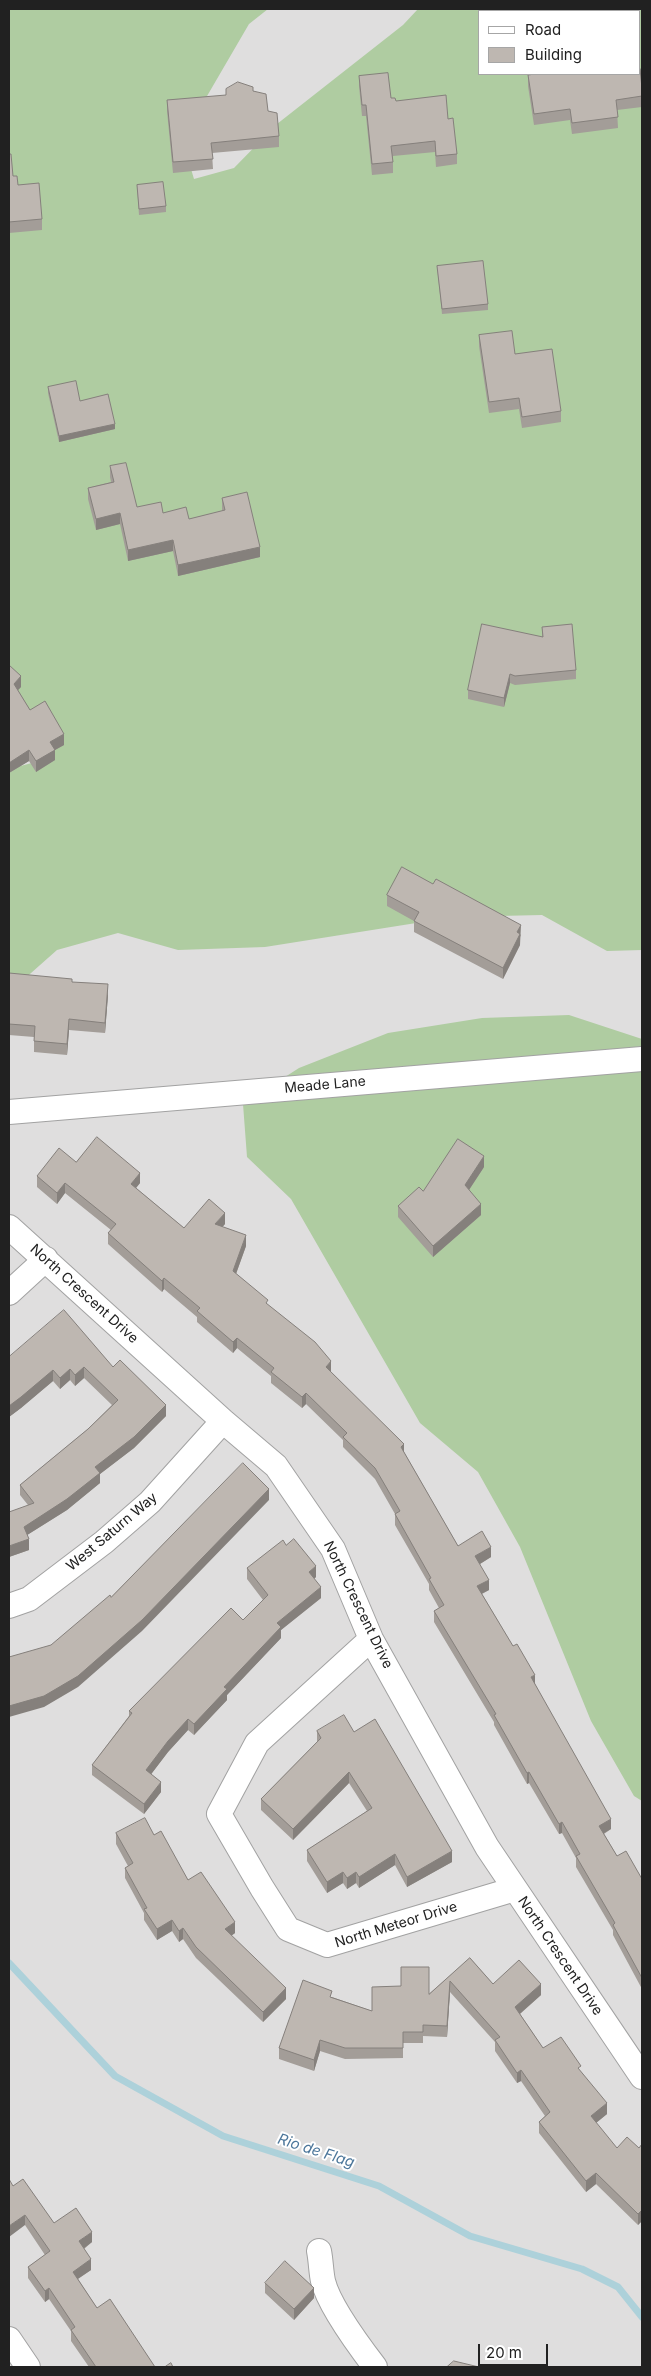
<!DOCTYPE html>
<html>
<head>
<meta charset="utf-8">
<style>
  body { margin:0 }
  #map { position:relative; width:651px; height:2376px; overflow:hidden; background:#f0eee8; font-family:Inter,sans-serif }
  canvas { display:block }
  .frame { position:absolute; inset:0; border:10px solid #212121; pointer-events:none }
  .legend { position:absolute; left:478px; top:10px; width:162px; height:65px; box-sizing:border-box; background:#fff; border:1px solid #a6a6a6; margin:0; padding:6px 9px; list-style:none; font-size:15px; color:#212121 }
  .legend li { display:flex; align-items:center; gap:10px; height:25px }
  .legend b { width:25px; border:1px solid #a6a6a6 }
  .scale { position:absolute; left:478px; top:2344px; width:70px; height:22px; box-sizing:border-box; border:2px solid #212121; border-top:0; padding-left:6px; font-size:15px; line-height:18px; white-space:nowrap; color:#212121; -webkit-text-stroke:4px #fff; paint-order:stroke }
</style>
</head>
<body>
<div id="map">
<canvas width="651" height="2376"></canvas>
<div class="frame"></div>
<ul class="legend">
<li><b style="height:6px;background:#fff"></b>Road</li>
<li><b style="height:14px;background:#beb7b1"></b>Building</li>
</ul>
<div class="scale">20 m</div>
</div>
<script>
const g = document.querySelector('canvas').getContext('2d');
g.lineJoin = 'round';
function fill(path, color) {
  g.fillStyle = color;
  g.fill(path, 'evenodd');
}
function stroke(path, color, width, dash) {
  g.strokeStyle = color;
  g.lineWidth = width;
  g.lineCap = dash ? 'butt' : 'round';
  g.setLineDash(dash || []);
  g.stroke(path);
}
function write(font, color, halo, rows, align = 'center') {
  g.font = font + ' Inter,sans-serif';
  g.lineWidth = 4;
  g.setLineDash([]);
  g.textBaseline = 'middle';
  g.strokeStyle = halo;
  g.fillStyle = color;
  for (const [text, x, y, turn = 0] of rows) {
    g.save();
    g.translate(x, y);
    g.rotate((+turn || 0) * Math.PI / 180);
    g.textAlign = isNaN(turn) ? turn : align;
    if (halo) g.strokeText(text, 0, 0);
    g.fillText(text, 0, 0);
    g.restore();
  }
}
const residential = new Path2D(`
  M 9,9 L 642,9 L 642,2367 L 9,2367 ZM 480,11 L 640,11 L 640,74 L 480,74 Z`);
const forest = new Path2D(`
  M 9,9 L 268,9 L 249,24 L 182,139 L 194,179 L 234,168 L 277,124 L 403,25 L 418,9 L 642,9 L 642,950 L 607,951 L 542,915 L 454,917 L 265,947 L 178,950 L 118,933 L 57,950 L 22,981 L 9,985 L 9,769 L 47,759 L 9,703 ZM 480,11 L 640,11 L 640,74 L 480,74 Z
  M 569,1015 L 642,1039 L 642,1801 L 634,1796 L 591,1721 L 520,1547 L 478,1472 L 420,1423 L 291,1199 L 247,1157 L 243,1104 L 299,1068 L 388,1033 L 482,1018 Z`);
const stream = new Path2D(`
  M 9,1963 L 115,2076 L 223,2136 L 379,2186 L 470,2236 L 582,2269 L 618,2287 L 642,2317`);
const minor = new Path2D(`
  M 9,1112 L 642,1059
  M 9,1227 L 223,1421 L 276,1466 L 333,1549 L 371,1639 L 487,1847 L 642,2077
  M 9,1293 L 46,1259
  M 9,1606 L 29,1599 L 104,1542 L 150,1502 L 223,1421
  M 371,1639 L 257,1743 L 219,1814 L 262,1888 L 288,1929 L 327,1945 L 515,1889
  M 319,2251 C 321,2261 321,2272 323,2281 C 329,2306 359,2346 375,2367
  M 9,2339 L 28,2367`);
const wall = new Path2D(`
  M 528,75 L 642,88 L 642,107 L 617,110 L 618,128 L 572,134 L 570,120 L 534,125 L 528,86 Z
  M 359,76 L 396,101 L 448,119 L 457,154 L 457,164 L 436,167 L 435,152 L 393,156 L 393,173 L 372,175 L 366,116 L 362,116 L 359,86 Z
  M 226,89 L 253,91 L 268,111 L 279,136 L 279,147 L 212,153 L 213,169 L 173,173 L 167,111 L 167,100 L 226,96 Z
  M 9,154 L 13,176 L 18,185 L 42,219 L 42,230 L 9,233 Z
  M 137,185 L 166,206 L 166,212 L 139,215 Z
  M 437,266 L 488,304 L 488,310 L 442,314 Z
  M 479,335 L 515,354 L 561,411 L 561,422 L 522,428 L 519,409 L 489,413 L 479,346 Z
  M 48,387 L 80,401 L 115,429 L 59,442 L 48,393 Z
  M 110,466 L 137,507 L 189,519 L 222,511 L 222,498 L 260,557 L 178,576 L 173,551 L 128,561 L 120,524 L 96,530 L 88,499 L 88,488 L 111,482 L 110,477 Z
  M 542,627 L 576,670 L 576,679 L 515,685 L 510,683 L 504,707 L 468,699 L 468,690 L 542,637 Z
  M 9,665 L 21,687 L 18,690 L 30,710 L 64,745 L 55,750 L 55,760 L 36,772 L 29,761 L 9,773 Z
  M 387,895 L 521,935 L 520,937 L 520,945 L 503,979 L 414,932 L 414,921 L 387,906 Z
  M 9,973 L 72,982 L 108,995 L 105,1033 L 69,1030 L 67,1055 L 34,1052 L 34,1037 L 9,1035 Z
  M 76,1162 L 140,1183 L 136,1188 L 184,1228 L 225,1224 L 222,1227 L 246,1246 L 236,1274 L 268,1305 L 331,1371 L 331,1372 L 404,1452 L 458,1546 L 491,1557 L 480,1564 L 489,1590 L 482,1594 L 535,1684 L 611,1829 L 604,1834 L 617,1856 L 642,1879 L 642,1989 L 613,1935 L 613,1930 L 576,1867 L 576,1858 L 562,1833 L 559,1834 L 529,1783 L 527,1784 L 494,1725 L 494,1722 L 434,1622 L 434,1611 L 439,1608 L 429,1590 L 429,1584 L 395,1525 L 395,1514 L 375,1479 L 343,1447 L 343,1440 L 306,1404 L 302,1408 L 271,1383 L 271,1376 L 237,1348 L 233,1353 L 197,1322 L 197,1317 L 164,1289 L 162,1292 L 108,1244 L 108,1233 L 111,1230 L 65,1193 L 57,1204 L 37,1187 L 37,1176 Z
  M 484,1167 L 469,1190 L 481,1215 L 433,1257 L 398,1217 L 398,1206 L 423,1191 Z
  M 9,1357 L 113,1367 L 166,1416 L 134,1448 L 100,1474 L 100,1483 L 67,1510 L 27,1535 L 29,1550 L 9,1557 L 28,1505 L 20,1495 L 20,1485 L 88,1429 L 112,1405 L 84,1378 L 75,1386 L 70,1380 L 60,1389 L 53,1381 L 21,1408 L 9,1417 Z
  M 247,1568 L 316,1577 L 314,1579 L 321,1598 L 281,1630 L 281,1638 L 227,1695 L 227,1700 L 194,1735 L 188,1730 L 168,1752 L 151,1774 L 161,1792 L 144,1814 L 92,1775 L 92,1765 L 129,1716 L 129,1711 L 243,1620 L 263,1600 L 247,1579 Z
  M 317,1731 L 354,1732 L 452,1862 L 407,1887 L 395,1865 L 359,1888 L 356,1883 L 347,1889 L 343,1883 L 327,1893 L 307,1861 L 307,1850 L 367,1811 L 349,1783 L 293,1840 L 261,1810 L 261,1799 L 317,1742 Z
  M 116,1833 L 154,1835 L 188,1880 L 235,1933 L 231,1936 L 286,1999 L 263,2022 L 196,1958 L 183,1939 L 179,1942 L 172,1931 L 157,1940 L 144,1920 L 144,1913 L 125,1878 L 125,1868 L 128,1866 L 116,1844 Z
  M 470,1958 L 493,1984 L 541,1995 L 520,2014 L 543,2048 L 581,2072 L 607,2114 L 596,2123 L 642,2221 L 638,2225 L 596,2184 L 586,2192 L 539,2133 L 539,2122 L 545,2116 L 521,2081 L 517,2083 L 495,2051 L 495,2042 L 450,1992 L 447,2037 L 423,2036 L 423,2043 L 403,2043 L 403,2058 L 345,2059 L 320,2051 L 314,2071 L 279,2059 L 279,2048 L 332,1997 L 372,2011 L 429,1994 Z
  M 13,2186 L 54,2223 L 92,2242 L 84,2249 L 91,2270 L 78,2279 L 97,2308 L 155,2367 L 89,2367 L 71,2341 L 71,2331 L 49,2299 L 45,2302 L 28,2278 L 28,2267 L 45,2255 L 25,2225 Z
  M 265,2283 L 314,2298 L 294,2320 L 265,2293 Z`);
const shadedWall = new Path2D(`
  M 115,424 L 115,429 L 59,442 L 59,436 Z
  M 120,513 L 120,524 L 96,530 L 96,519 Z
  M 173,540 L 173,551 L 128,561 L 128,550 Z
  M 260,547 L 260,557 L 178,576 L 178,565 Z
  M 510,674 L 510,683 L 504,707 L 504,698 Z
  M 21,676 L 21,687 L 14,694 L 14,684 Z
  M 64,734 L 64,745 L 55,750 L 55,760 L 36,772 L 36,761 L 50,742 Z
  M 29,750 L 29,761 L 9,773 L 9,763 Z
  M 521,925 L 520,945 L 503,979 L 503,968 L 517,932 Z
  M 108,984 L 108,995 L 105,1033 L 105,1023 Z
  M 69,1019 L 69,1030 L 67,1055 L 67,1044 Z
  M 484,1156 L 484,1167 L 465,1196 L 465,1185 Z
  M 140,1173 L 140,1183 L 131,1194 L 131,1184 Z
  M 65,1183 L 65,1193 L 57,1204 L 57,1193 Z
  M 481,1204 L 481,1215 L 433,1257 L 433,1246 Z
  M 225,1213 L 225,1224 L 215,1235 L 215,1224 Z
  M 246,1235 L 246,1246 L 233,1282 L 233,1271 Z
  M 164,1278 L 164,1289 L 162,1292 L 162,1281 Z
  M 237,1338 L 237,1348 L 233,1353 L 233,1342 Z
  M 331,1361 L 331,1371 L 326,1378 L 326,1367 Z
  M 84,1367 L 84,1378 L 75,1386 L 75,1375 Z
  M 70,1369 L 70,1380 L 60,1389 L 60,1378 Z
  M 53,1370 L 53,1381 L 21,1408 L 9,1417 L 9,1406 Z
  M 306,1393 L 306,1404 L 302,1408 L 302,1397 Z
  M 166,1405 L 166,1416 L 134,1448 L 100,1474 L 100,1483 L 67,1510 L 24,1537 L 24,1527 L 95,1467 Z
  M 404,1444 L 404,1455 L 401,1447 Z
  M 269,1489 L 269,1500 L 142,1631 L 78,1687 L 44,1707 L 9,1717 L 9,1706 Z
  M 29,1539 L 29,1550 L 9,1557 L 9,1546 Z
  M 491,1547 L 491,1557 L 475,1567 L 475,1556 Z
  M 316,1566 L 316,1577 L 309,1583 L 309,1572 Z
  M 489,1580 L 489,1590 L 477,1596 L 477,1586 Z
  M 321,1587 L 321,1598 L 281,1630 L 281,1638 L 227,1695 L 227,1700 L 194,1735 L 194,1724 L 277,1623 Z
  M 535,1675 L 535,1686 L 531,1677 Z
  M 188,1719 L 188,1730 L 168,1752 L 146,1781 L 146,1770 L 168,1741 Z
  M 349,1772 L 349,1783 L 293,1840 L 293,1829 Z
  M 529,1772 L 529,1783 L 527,1784 L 527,1773 Z
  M 161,1782 L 161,1792 L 144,1814 L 144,1804 Z
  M 611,1819 L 611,1829 L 599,1836 L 599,1826 Z
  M 562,1822 L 562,1833 L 559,1834 L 559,1824 Z
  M 452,1851 L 452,1862 L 407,1887 L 407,1877 Z
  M 395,1854 L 395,1865 L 359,1888 L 359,1877 Z
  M 343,1872 L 343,1883 L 327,1893 L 327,1882 Z
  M 356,1872 L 356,1883 L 347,1889 L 347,1878 Z
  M 172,1920 L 172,1931 L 157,1940 L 157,1929 Z
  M 235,1922 L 235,1933 L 225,1940 L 225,1929 Z
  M 183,1928 L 183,1939 L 179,1942 L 179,1931 Z
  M 450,1981 L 450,1992 L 447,2037 L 447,2026 Z
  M 541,1984 L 541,1995 L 515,2018 L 515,2007 Z
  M 286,1988 L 286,1999 L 263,2022 L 263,2012 Z
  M 320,2040 L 320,2051 L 314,2071 L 314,2060 Z
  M 521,2070 L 521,2081 L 517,2083 L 517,2073 Z
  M 607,2103 L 607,2114 L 591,2127 L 591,2116 Z
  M 596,2173 L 596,2184 L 586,2192 L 586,2181 Z
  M 642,2210 L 642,2221 L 638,2225 L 638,2214 Z
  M 25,2215 L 25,2225 L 9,2237 L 9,2226 Z
  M 92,2232 L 92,2242 L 79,2252 L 79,2241 Z
  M 91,2259 L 91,2270 L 73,2282 L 73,2272 Z
  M 49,2288 L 49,2299 L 45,2302 L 45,2291 Z
  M 314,2288 L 314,2298 L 294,2320 L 294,2309 Z`);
const building = new Path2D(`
  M 640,69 L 642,88 L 642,96 L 616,100 L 618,117 L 572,123 L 570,109 L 534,114 L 528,75 L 535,74 L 640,74 Z
  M 388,73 L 391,98 L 395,98 L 396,101 L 446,95 L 448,119 L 453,118 L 457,154 L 436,156 L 435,141 L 391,146 L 393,162 L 372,164 L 366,105 L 362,105 L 359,76 Z
  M 238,82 L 253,87 L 253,91 L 266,94 L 268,111 L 277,113 L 279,136 L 211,143 L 213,159 L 173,162 L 167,100 L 226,95 L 226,89 Z
  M 9,154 L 11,154 L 13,176 L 17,176 L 18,185 L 39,183 L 42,219 L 9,222 Z
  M 163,182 L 166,206 L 139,209 L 137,185 Z
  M 483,261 L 488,304 L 442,309 L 437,266 Z
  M 512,331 L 515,354 L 552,349 L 561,411 L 522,417 L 519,398 L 489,402 L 479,335 Z
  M 76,381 L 80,401 L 108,394 L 115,424 L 59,436 L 48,387 Z
  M 126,463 L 137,507 L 161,502 L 163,513 L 186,507 L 189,519 L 225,510 L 222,498 L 247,492 L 260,547 L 178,565 L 173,540 L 128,550 L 120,513 L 96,519 L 88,488 L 114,482 L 110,466 Z
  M 482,624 L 543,637 L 542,627 L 572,624 L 576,670 L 515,676 L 510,674 L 504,698 L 468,690 Z
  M 9,665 L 21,676 L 14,684 L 30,710 L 45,701 L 64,734 L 50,742 L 55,750 L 36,761 L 29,750 L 9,763 Z
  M 402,867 L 433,884 L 436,879 L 521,925 L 517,932 L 520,934 L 503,968 L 414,921 L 419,912 L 387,895 Z
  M 9,973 L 72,979 L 72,982 L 108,984 L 105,1023 L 69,1019 L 67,1044 L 34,1041 L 35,1026 L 9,1024 Z
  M 97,1137 L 140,1173 L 131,1184 L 184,1228 L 209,1199 L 225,1213 L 215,1224 L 246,1235 L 233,1271 L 268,1300 L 266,1303 L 315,1342 L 331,1361 L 326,1367 L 404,1444 L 401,1447 L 458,1546 L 482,1531 L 491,1547 L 475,1556 L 489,1580 L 477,1586 L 513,1646 L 517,1644 L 535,1675 L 531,1677 L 611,1819 L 599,1826 L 617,1856 L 626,1851 L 642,1879 L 642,1978 L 613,1925 L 615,1923 L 576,1856 L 580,1854 L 562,1822 L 559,1824 L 529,1772 L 527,1773 L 494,1715 L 496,1714 L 434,1611 L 444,1605 L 429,1579 L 431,1578 L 395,1514 L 400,1511 L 375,1468 L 343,1437 L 347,1433 L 306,1393 L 302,1397 L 271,1372 L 274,1368 L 237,1338 L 233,1342 L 197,1311 L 200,1308 L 164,1278 L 162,1281 L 108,1233 L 116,1224 L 65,1183 L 57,1193 L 37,1176 L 59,1148 L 76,1162 Z
  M 458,1139 L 484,1156 L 465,1185 L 481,1204 L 433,1246 L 398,1206 L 419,1187 L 423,1191 Z
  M 64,1310 L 113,1367 L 120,1360 L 166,1405 L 134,1437 L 95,1467 L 100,1473 L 67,1499 L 24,1527 L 29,1539 L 9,1546 L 9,1512 L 34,1503 L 20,1485 L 88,1429 L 118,1400 L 84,1367 L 75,1375 L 70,1369 L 60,1378 L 53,1370 L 21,1397 L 9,1406 L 9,1357 Z
  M 243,1463 L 269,1489 L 142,1620 L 78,1676 L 44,1696 L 9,1706 L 9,1657 L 51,1645 L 110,1595 L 111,1597 Z
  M 294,1539 L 316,1566 L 309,1572 L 321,1587 L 277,1623 L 281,1627 L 224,1687 L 227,1689 L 194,1724 L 188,1719 L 168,1741 L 146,1770 L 161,1782 L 144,1804 L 92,1765 L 132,1713 L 129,1711 L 231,1608 L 243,1620 L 268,1595 L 247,1568 L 283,1540 L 286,1545 Z
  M 344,1715 L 354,1732 L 375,1719 L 452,1851 L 407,1877 L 395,1854 L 359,1877 L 356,1872 L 347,1878 L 343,1872 L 327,1882 L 307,1850 L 372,1808 L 349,1772 L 293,1829 L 261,1799 L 321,1738 L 317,1731 Z
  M 145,1818 L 154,1835 L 161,1831 L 188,1880 L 201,1872 L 235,1922 L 225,1929 L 286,1988 L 263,2012 L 196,1947 L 183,1928 L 179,1931 L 172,1920 L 157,1929 L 144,1909 L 147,1908 L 125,1868 L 133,1863 L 116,1833 Z
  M 470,1958 L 493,1984 L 519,1960 L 541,1984 L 515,2007 L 543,2048 L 561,2037 L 581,2066 L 578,2068 L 607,2103 L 591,2116 L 617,2148 L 627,2137 L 639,2148 L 642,2144 L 642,2210 L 638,2214 L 596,2173 L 586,2181 L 539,2122 L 550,2112 L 521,2070 L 517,2073 L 495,2040 L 500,2037 L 450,1981 L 447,2026 L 423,2025 L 423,2032 L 403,2032 L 403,2048 L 345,2048 L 320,2040 L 314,2060 L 279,2048 L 303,1980 L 332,1991 L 330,1997 L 372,2011 L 372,1987 L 401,1986 L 401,1967 L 429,1967 L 429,1994 Z
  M 9,2179 L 13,2186 L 23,2179 L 54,2223 L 76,2208 L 92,2232 L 79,2241 L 91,2259 L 73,2272 L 97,2308 L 110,2299 L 155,2367 L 96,2367 L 71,2330 L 75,2327 L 49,2288 L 45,2291 L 28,2267 L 50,2251 L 25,2215 L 9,2226 Z
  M 285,2261 L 314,2288 L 294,2309 L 265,2283 Z
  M 454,2361 L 479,2367 L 447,2367 Z
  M 171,2363 L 173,2367 L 165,2367 Z`);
const streetNames = [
  ["Meade Lane",325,1085,-5],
  ["North Crescent Drive",84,1294,42],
  ["West Saturn Way",112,1532,-40],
  ["North Crescent Drive",358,1605,64],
  ["North Meteor Drive",396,1925,-17],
  ["North Crescent Drive",560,1956,56]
];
const waterNames = [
  ["Rio de Flag",316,2151,18]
];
fill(residential, '#dfdede');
fill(forest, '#afcca1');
stroke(stream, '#add1da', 7);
stroke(minor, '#a2a2a2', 26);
stroke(minor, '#fff', 24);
fill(wall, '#a39d98');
fill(shadedWall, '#85807c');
fill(building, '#beb7b1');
stroke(building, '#85807c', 1);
write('14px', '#212121', '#fff', streetNames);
write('italic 15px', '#4d779b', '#fff', waterNames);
</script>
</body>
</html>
